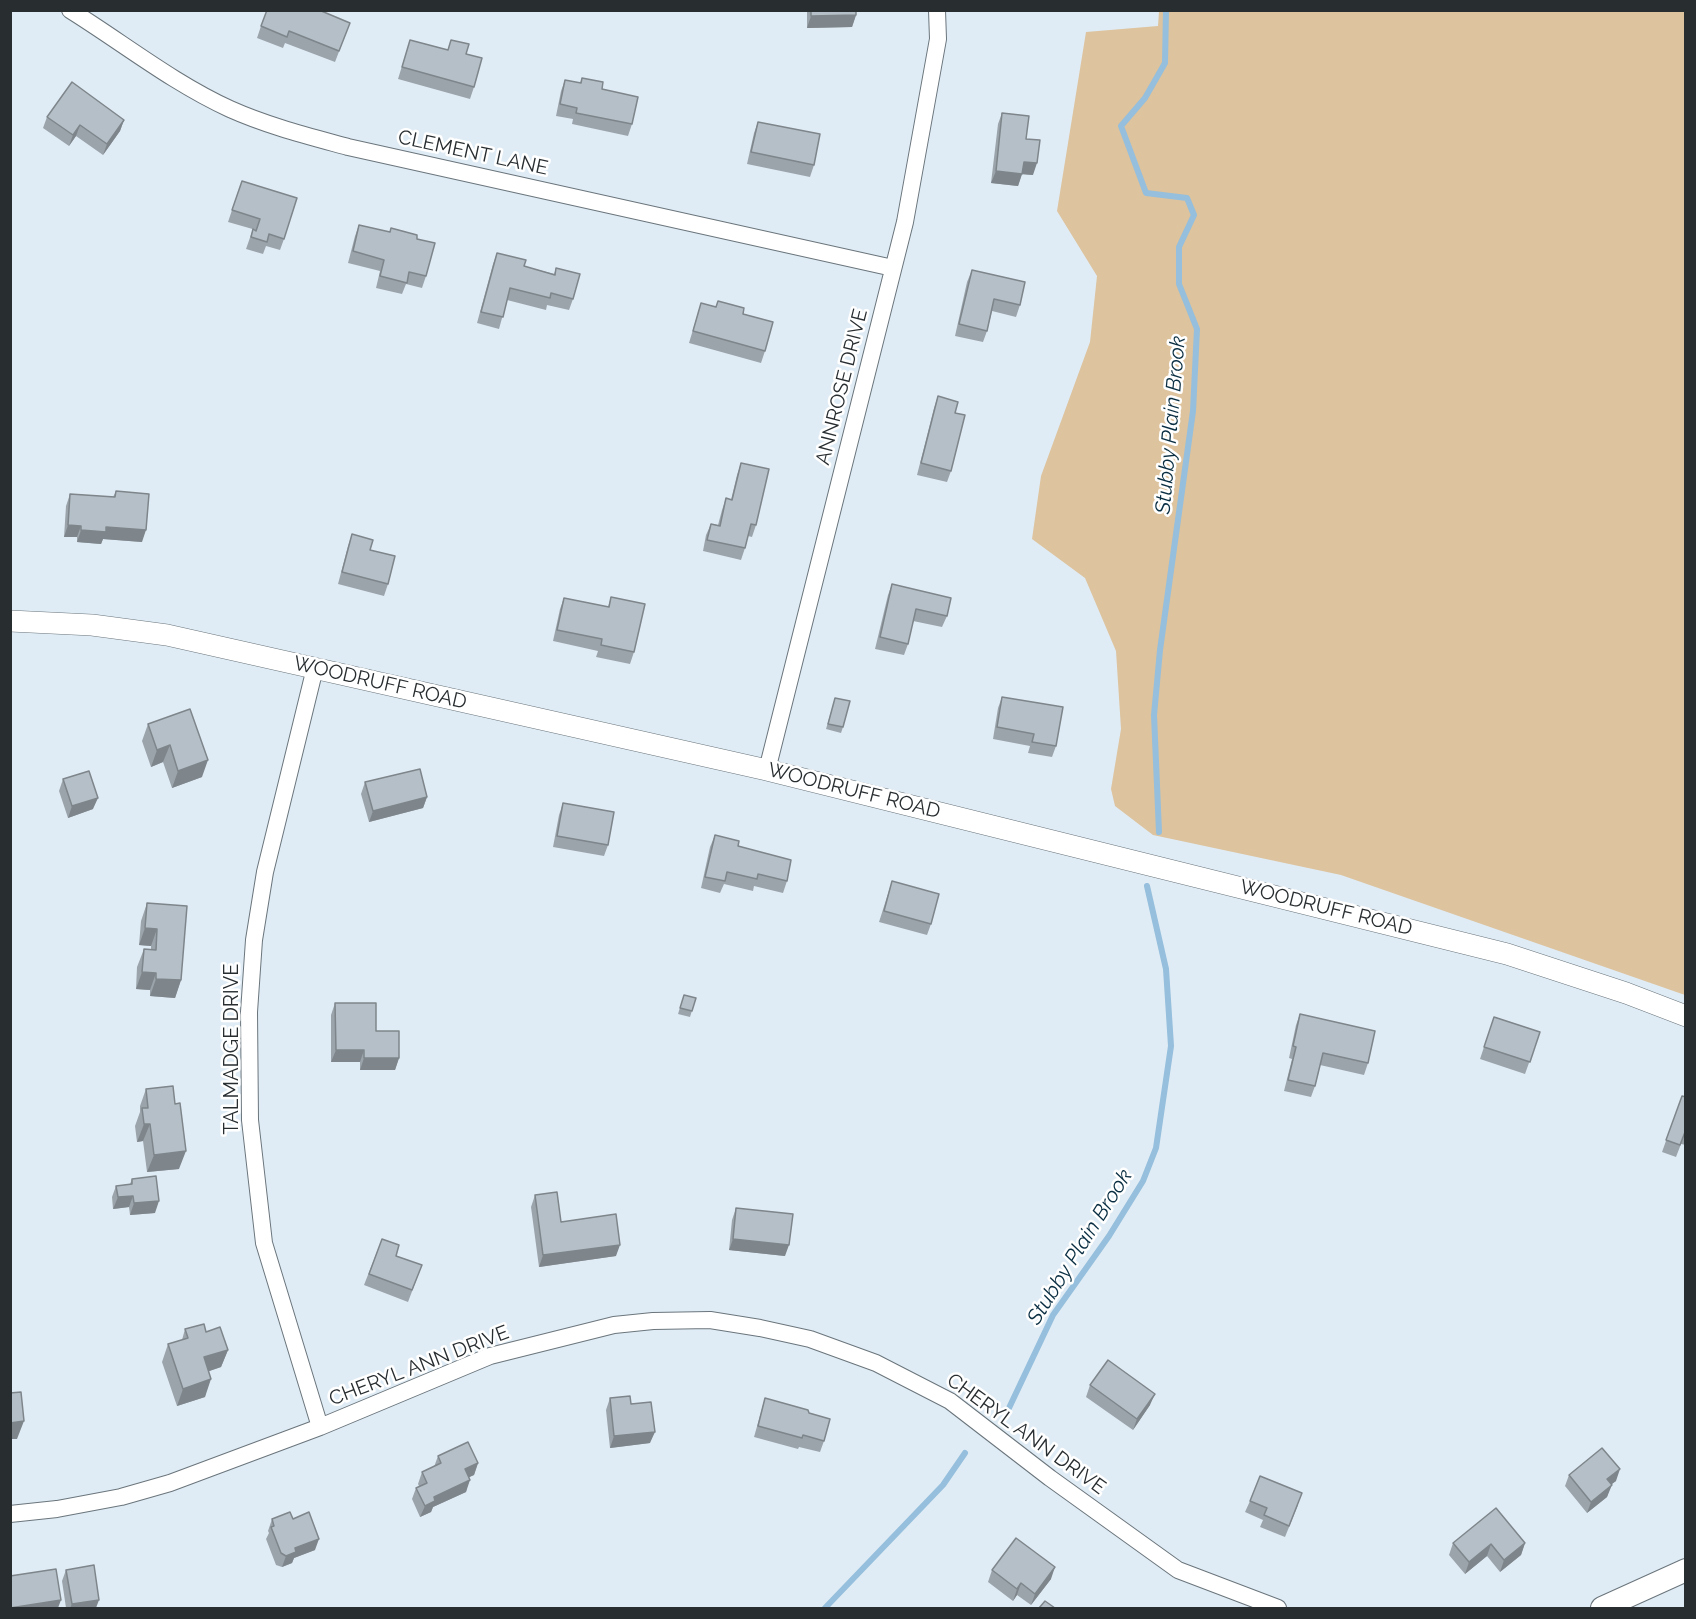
<!DOCTYPE html>
<html>
<head>
<meta charset="utf-8">
<style>
  body { margin:0 }
  #map { position:relative; width:1696px; height:1619px; overflow:hidden; background:#e0ecf5; font-family:Raleway,sans-serif }
  canvas { display:block }
  .frame { position:absolute; inset:0; border:12px solid #282d30; pointer-events:none }
</style>
</head>
<body>
<div id="map">
<canvas width="1696" height="1619"></canvas>
<div class="frame"></div>
</div>
<script>
const g = document.querySelector('canvas').getContext('2d');
g.lineJoin = 'round';
function fill(path, color) {
  g.fillStyle = color;
  g.fill(path, 'evenodd');
}
function stroke(path, color, width, dash) {
  g.strokeStyle = color;
  g.lineWidth = width;
  g.lineCap = dash ? 'butt' : 'round';
  g.setLineDash(dash || []);
  g.stroke(path);
}
function write(font, color, halo, rows, align = 'center') {
  g.font = font + ' Raleway,sans-serif';
  g.lineWidth = 5;
  g.setLineDash([]);
  g.textBaseline = 'middle';
  g.strokeStyle = halo;
  g.fillStyle = color;
  for (const [text, x, y, turn = 0] of rows) {
    g.save();
    g.translate(x, y);
    g.rotate((+turn || 0) * Math.PI / 180);
    g.textAlign = isNaN(turn) ? turn : align;
    if (halo) g.strokeText(text, 0, 0);
    g.fillText(text, 0, 0);
    g.restore();
  }
}
const green = new Path2D(`
  M 1159,11 L 1685,11 L 1685,995 L 1341,875 L 1153,835 L 1115,806 L 1111,789 L 1121,729 L 1116,651 L 1085,578 L 1032,539 L 1041,476 L 1090,342 L 1097,276 L 1057,211 L 1086,32 L 1158,26 Z`);
const stream = new Path2D(`
  M 1159,832 L 1154,715 L 1160,650 L 1193,411 L 1197,329 L 1179,284 L 1179,247 L 1194,215 L 1187,198 L 1146,193 L 1121,126 L 1145,98 L 1165,63 L 1166,10
  M 1009,1408 L 1053,1315 L 1109,1236 L 1143,1181 L 1156,1148 L 1171,1046 L 1166,969 L 1147,886
  M 825,1608 L 943,1485 L 965,1453`);
const minor = new Path2D(`
  M 70,10 C 123,43 173,83 230,109 C 268,126 308,136 348,147 L 893,268
  M 315,668 L 265,872 L 254,940 L 249,1012 L 250,1120 L 264,1243 L 320,1427
  M 767,770 L 905,222 L 938,39 L 937,10
  M 10,1514 L 57,1509 L 121,1497 L 170,1483 L 320,1427 L 490,1356 L 614,1325 L 653,1321 L 710,1320 L 760,1328 L 810,1339 L 876,1363 L 950,1401 L 1050,1478 L 1178,1570 L 1278,1608`);
const tertiary = new Path2D(`
  M 10,621 L 92,625 L 167,635 L 767,770 L 1507,954 L 1626,993 L 1686,1016`);
const secondary = new Path2D(`
  M 1602,1608 L 1686,1570`);
const wall = new Path2D(`
  M 807,10 L 856,10 L 856,15 L 852,27 L 807,28 Z
  M 350,23 L 335,62 L 285,43 L 283,48 L 257,38 L 261,26 Z
  M 410,40 L 448,50 L 451,40 L 466,54 L 474,87 L 470,99 L 398,79 Z
  M 582,78 L 602,89 L 632,124 L 628,136 L 572,124 L 573,119 L 556,116 L 561,91 L 565,80 L 580,83 Z
  M 1002,113 L 1026,139 L 1033,175 L 1022,174 L 1018,186 L 991,183 L 998,124 Z
  M 47,117 L 124,120 L 120,131 L 103,155 L 76,136 L 69,146 L 43,128 Z
  M 758,122 L 814,165 L 810,177 L 747,164 L 754,133 Z
  M 238,192 L 284,239 L 280,250 L 266,246 L 263,254 L 246,249 L 253,229 L 256,230 L 228,222 Z
  M 359,225 L 417,239 L 426,276 L 422,288 L 406,284 L 402,294 L 376,288 L 380,271 L 348,263 L 355,236 Z
  M 497,253 L 524,266 L 554,274 L 556,268 L 573,299 L 569,310 L 547,305 L 546,310 L 507,300 L 499,329 L 477,323 L 493,264 Z
  M 972,270 L 1020,305 L 1016,317 L 992,311 L 987,331 L 983,342 L 955,336 L 967,282 Z
  M 701,303 L 743,314 L 765,351 L 761,363 L 689,343 Z
  M 938,396 L 955,413 L 951,471 L 947,482 L 917,475 L 934,408 Z
  M 741,463 L 756,525 L 752,537 L 748,536 L 745,548 L 741,560 L 703,551 L 706,535 L 711,524 L 718,525 L 722,510 L 726,498 L 731,500 L 737,475 Z
  M 116,491 L 142,542 L 103,539 L 101,544 L 77,542 L 77,537 L 64,537 L 66,506 L 70,494 L 113,497 Z
  M 352,534 L 370,550 L 388,584 L 384,596 L 338,584 L 348,546 Z
  M 892,584 L 947,616 L 942,627 L 913,621 L 908,644 L 904,655 L 875,649 L 888,595 Z
  M 611,597 L 634,652 L 630,664 L 596,657 L 598,651 L 553,641 L 560,609 L 564,598 L 608,607 Z
  M 1002,697 L 1056,746 L 1052,757 L 1028,753 L 1030,746 L 993,739 L 998,708 Z
  M 835,698 L 843,727 L 841,733 L 826,729 Z
  M 148,724 L 202,777 L 172,788 L 163,762 L 151,767 L 142,741 Z
  M 63,779 L 93,809 L 68,818 L 59,791 Z
  M 365,782 L 427,797 L 423,808 L 369,822 L 361,794 Z
  M 563,803 L 608,845 L 604,856 L 553,847 L 559,815 Z
  M 715,835 L 738,846 L 787,881 L 783,893 L 754,886 L 753,891 L 724,884 L 720,893 L 701,888 L 710,847 Z
  M 892,881 L 931,924 L 927,935 L 879,922 Z
  M 147,903 L 181,980 L 175,998 L 150,996 L 150,990 L 136,989 L 137,967 L 144,949 L 151,950 L 151,946 L 139,945 L 141,921 Z
  M 684,995 L 696,998 L 690,1017 L 678,1014 Z
  M 335,1003 L 376,1031 L 399,1058 L 395,1070 L 360,1070 L 360,1062 L 331,1062 L 331,1015 Z
  M 1300,1014 L 1368,1063 L 1364,1075 L 1320,1065 L 1315,1086 L 1311,1097 L 1284,1091 L 1292,1059 L 1289,1058 L 1296,1025 Z
  M 1494,1017 L 1540,1032 L 1525,1074 L 1480,1059 Z
  M 146,1089 L 179,1169 L 147,1172 L 143,1141 L 137,1142 L 135,1126 L 140,1112 L 140,1106 Z
  M 1682,1096 L 1686,1097 L 1686,1145 L 1681,1144 L 1676,1157 L 1662,1152 Z
  M 132,1179 L 155,1213 L 130,1215 L 129,1207 L 113,1209 L 112,1197 L 116,1186 L 130,1184 Z
  M 535,1195 L 561,1222 L 616,1256 L 539,1267 L 531,1207 Z
  M 736,1208 L 785,1256 L 729,1250 L 732,1220 Z
  M 382,1239 L 396,1256 L 422,1265 L 408,1302 L 364,1285 Z
  M 185,1329 L 206,1332 L 228,1350 L 221,1367 L 209,1371 L 205,1397 L 177,1406 L 162,1362 L 168,1344 L 182,1340 Z
  M 1090,1385 L 1150,1405 L 1133,1430 L 1086,1397 Z
  M 610,1398 L 631,1404 L 650,1443 L 610,1448 L 606,1410 Z
  M 765,1398 L 824,1441 L 820,1452 L 799,1447 L 798,1449 L 754,1437 Z
  M 438,1456 L 478,1463 L 474,1475 L 469,1477 L 466,1492 L 433,1507 L 431,1512 L 420,1517 L 412,1499 L 416,1488 L 419,1486 L 418,1484 L 422,1472 L 434,1467 Z
  M 1569,1475 L 1616,1481 L 1611,1484 L 1607,1497 L 1587,1513 L 1565,1486 Z
  M 1250,1501 L 1298,1505 L 1285,1537 L 1260,1527 L 1263,1520 L 1245,1512 Z
  M 272,1519 L 293,1519 L 315,1550 L 294,1558 L 292,1563 L 282,1567 L 276,1565 L 266,1539 L 269,1533 L 268,1531 Z
  M 1453,1543 L 1525,1543 L 1521,1555 L 1500,1572 L 1487,1556 L 1465,1574 L 1449,1555 Z
  M 66,1570 L 96,1608 L 66,1608 L 62,1581 Z
  M 992,1570 L 1051,1579 L 1031,1605 L 1017,1595 L 1013,1601 L 988,1582 Z`);
const shadedWall = new Path2D(`
  M 856,15 L 852,27 L 807,28 L 811,16 Z
  M 124,120 L 120,131 L 103,155 L 107,144 Z
  M 80,125 L 76,136 L 69,146 L 73,135 Z
  M 1024,162 L 1037,163 L 1033,175 L 1020,174 Z
  M 996,171 L 1022,174 L 1018,186 L 991,183 Z
  M 68,525 L 81,526 L 77,537 L 64,537 Z
  M 106,527 L 146,530 L 142,542 L 103,539 L 101,544 L 77,542 L 81,530 Z
  M 170,745 L 163,762 L 151,767 L 157,750 Z
  M 208,760 L 202,777 L 172,788 L 178,771 Z
  M 427,797 L 423,808 L 369,822 L 373,811 Z
  M 98,798 L 93,809 L 68,818 L 72,806 Z
  M 145,928 L 157,929 L 151,946 L 139,945 Z
  M 142,972 L 156,973 L 150,990 L 136,989 Z
  M 156,979 L 181,980 L 175,998 L 150,996 Z
  M 336,1050 L 364,1050 L 360,1062 L 331,1062 Z
  M 364,1058 L 399,1058 L 395,1070 L 360,1070 Z
  M 144,1124 L 150,1124 L 143,1141 L 137,1142 Z
  M 186,1151 L 179,1169 L 147,1172 L 154,1155 Z
  M 133,1196 L 129,1207 L 113,1209 L 118,1197 Z
  M 159,1201 L 155,1213 L 130,1215 L 134,1203 Z
  M 733,1239 L 789,1245 L 785,1256 L 729,1250 Z
  M 620,1245 L 616,1256 L 539,1267 L 543,1255 Z
  M 228,1350 L 221,1367 L 198,1375 L 204,1357 Z
  M 211,1379 L 205,1397 L 177,1406 L 183,1389 Z
  M 1155,1394 L 1150,1405 L 1133,1430 L 1137,1419 Z
  M 24,1421 L 17,1439 L 10,1439 L 10,1423 Z
  M 655,1432 L 650,1443 L 610,1448 L 614,1436 Z
  M 478,1463 L 474,1475 L 461,1481 L 465,1469 Z
  M 1620,1469 L 1616,1481 L 1603,1491 L 1607,1479 Z
  M 470,1480 L 466,1492 L 433,1507 L 431,1512 L 420,1517 L 425,1506 L 434,1497 Z
  M 1612,1485 L 1607,1497 L 1587,1513 L 1591,1502 Z
  M 319,1539 L 315,1550 L 294,1558 L 292,1563 L 282,1567 L 286,1556 L 295,1548 Z
  M 1525,1543 L 1521,1555 L 1500,1572 L 1504,1560 Z
  M 1491,1544 L 1487,1556 L 1465,1574 L 1469,1562 Z
  M 1055,1567 L 1051,1579 L 1031,1605 L 1035,1594 Z
  M 1021,1583 L 1017,1595 L 1013,1601 L 1017,1589 Z
  M 61,1600 L 58,1608 L 10,1608 Z
  M 99,1600 L 96,1608 L 70,1608 L 72,1604 Z`);
const building = new Path2D(`
  M 267,10 L 319,10 L 350,23 L 339,51 L 289,31 L 287,37 L 261,26 Z
  M 811,10 L 856,10 L 856,15 L 811,16 Z
  M 410,40 L 448,50 L 451,40 L 469,44 L 466,54 L 482,58 L 474,87 L 402,67 Z
  M 582,78 L 603,82 L 602,89 L 638,97 L 632,124 L 576,113 L 577,108 L 560,104 L 565,80 L 581,83 Z
  M 72,82 L 124,120 L 107,144 L 80,125 L 73,135 L 47,117 Z
  M 1002,113 L 1029,116 L 1026,139 L 1040,140 L 1037,163 L 1024,162 L 1022,174 L 996,171 Z
  M 758,122 L 820,134 L 814,165 L 751,152 Z
  M 242,181 L 297,198 L 284,239 L 269,234 L 267,242 L 251,237 L 253,229 L 256,231 L 260,219 L 232,210 Z
  M 359,225 L 390,232 L 391,228 L 417,235 L 417,239 L 435,243 L 426,276 L 409,272 L 407,283 L 380,276 L 384,260 L 353,251 Z
  M 497,253 L 526,260 L 524,266 L 555,275 L 556,268 L 580,274 L 573,299 L 551,293 L 550,298 L 510,288 L 503,317 L 481,312 Z
  M 972,270 L 1025,282 L 1020,305 L 994,299 L 987,331 L 959,324 Z
  M 718,301 L 744,308 L 743,314 L 773,322 L 765,351 L 693,331 L 701,303 L 716,307 Z
  M 938,396 L 958,402 L 955,413 L 965,415 L 951,471 L 921,463 Z
  M 741,463 L 769,469 L 756,525 L 751,524 L 745,548 L 707,540 L 711,524 L 720,526 L 726,498 L 732,500 Z
  M 116,491 L 149,494 L 146,530 L 106,527 L 106,532 L 81,530 L 81,526 L 68,525 L 70,494 L 115,497 Z
  M 352,534 L 373,540 L 370,550 L 395,556 L 388,584 L 342,572 Z
  M 892,584 L 951,598 L 947,616 L 916,609 L 908,644 L 880,637 Z
  M 611,597 L 645,604 L 634,652 L 601,645 L 602,639 L 557,630 L 564,598 L 609,607 Z
  M 1002,697 L 1063,707 L 1056,746 L 1032,742 L 1034,734 L 997,727 Z
  M 835,698 L 850,701 L 843,727 L 828,724 Z
  M 190,709 L 208,760 L 178,771 L 170,745 L 157,750 L 148,724 Z
  M 420,769 L 427,797 L 373,811 L 365,782 Z
  M 89,771 L 98,798 L 72,806 L 63,779 Z
  M 563,803 L 614,812 L 608,845 L 557,836 Z
  M 715,835 L 739,841 L 738,846 L 791,860 L 787,881 L 758,874 L 757,879 L 727,872 L 725,881 L 705,877 Z
  M 892,881 L 939,894 L 931,924 L 884,911 Z
  M 147,903 L 187,906 L 181,980 L 156,979 L 156,973 L 142,972 L 144,949 L 156,950 L 157,929 L 145,928 Z
  M 684,995 L 696,998 L 692,1011 L 680,1008 Z
  M 335,1003 L 376,1003 L 376,1031 L 399,1031 L 399,1058 L 364,1058 L 364,1050 L 336,1050 Z
  M 1300,1014 L 1375,1031 L 1368,1063 L 1323,1053 L 1315,1086 L 1288,1080 L 1296,1047 L 1293,1046 Z
  M 1494,1017 L 1540,1032 L 1530,1062 L 1484,1047 Z
  M 173,1086 L 175,1104 L 180,1103 L 186,1151 L 154,1155 L 150,1124 L 144,1124 L 142,1108 L 148,1108 L 146,1089 Z
  M 1682,1096 L 1686,1097 L 1686,1132 L 1685,1132 L 1680,1145 L 1666,1140 Z
  M 156,1176 L 159,1201 L 134,1203 L 133,1196 L 118,1197 L 116,1186 L 132,1184 L 132,1179 Z
  M 557,1192 L 561,1222 L 616,1214 L 620,1245 L 543,1255 L 535,1195 Z
  M 736,1208 L 793,1214 L 789,1245 L 733,1239 Z
  M 382,1239 L 399,1245 L 396,1256 L 422,1265 L 412,1290 L 369,1274 Z
  M 204,1324 L 206,1332 L 220,1327 L 228,1350 L 204,1357 L 211,1379 L 183,1389 L 168,1344 L 188,1338 L 185,1329 Z
  M 1108,1360 L 1155,1394 L 1137,1419 L 1090,1385 Z
  M 21,1392 L 24,1421 L 10,1423 L 10,1393 Z
  M 630,1396 L 631,1404 L 651,1402 L 655,1432 L 614,1436 L 610,1398 Z
  M 765,1398 L 808,1410 L 809,1413 L 830,1419 L 824,1441 L 803,1435 L 802,1438 L 758,1426 Z
  M 468,1442 L 478,1463 L 465,1469 L 470,1480 L 434,1497 L 435,1501 L 425,1506 L 416,1488 L 427,1483 L 422,1472 L 441,1463 L 438,1456 Z
  M 1602,1448 L 1620,1469 L 1607,1479 L 1612,1485 L 1591,1502 L 1569,1475 Z
  M 1260,1476 L 1302,1493 L 1289,1526 L 1264,1515 L 1267,1508 L 1250,1501 Z
  M 1496,1508 L 1525,1543 L 1504,1560 L 1491,1544 L 1469,1562 L 1453,1543 Z
  M 290,1512 L 293,1519 L 309,1512 L 319,1539 L 295,1548 L 296,1552 L 286,1556 L 281,1553 L 271,1527 L 274,1526 L 272,1519 Z
  M 1016,1538 L 1055,1567 L 1035,1594 L 1021,1583 L 1017,1589 L 992,1570 Z
  M 94,1565 L 99,1600 L 72,1604 L 66,1570 Z
  M 56,1569 L 61,1600 L 10,1608 L 10,1576 Z
  M 1045,1601 L 1055,1608 L 1039,1608 Z`);
const streetNames = [
  ["CLEMENT LANE",473,153,12],
  ["ANNROSE DRIVE",842,387,-76],
  ["WOODRUFF ROAD",380,683,13],
  ["WOODRUFF ROAD",854,791,14],
  ["WOODRUFF ROAD",1326,908,14],
  ["TALMADGE DRIVE",232,1049,-90],
  ["CHERYL ANN DRIVE",419,1366,-21],
  ["CHERYL ANN DRIVE",1026,1434,36]
];
const waterNames = [
  ["Stubby Plain Brook",1171,425,-85],
  ["Stubby Plain Brook",1080,1247,-58]
];
fill(green, '#ddc39e');
stroke(stream, '#95bfdc', 6);
stroke(minor, '#6a757c', 18);
stroke(tertiary, '#6a757c', 22);
stroke(secondary, '#6a757c', 24);
stroke(minor, '#fff', 16);
stroke(tertiary, '#fff', 21);
stroke(secondary, '#fff', 22);
fill(wall, '#9ba4ab');
fill(shadedWall, '#7e868b');
fill(building, '#b4bfc7');
stroke(building, '#7e868b', 1.5);
write('20px', '#282d30', '#fff', streetNames);
write('italic 21px', '#092e42', '#fff', waterNames);
</script>
</body>
</html>
